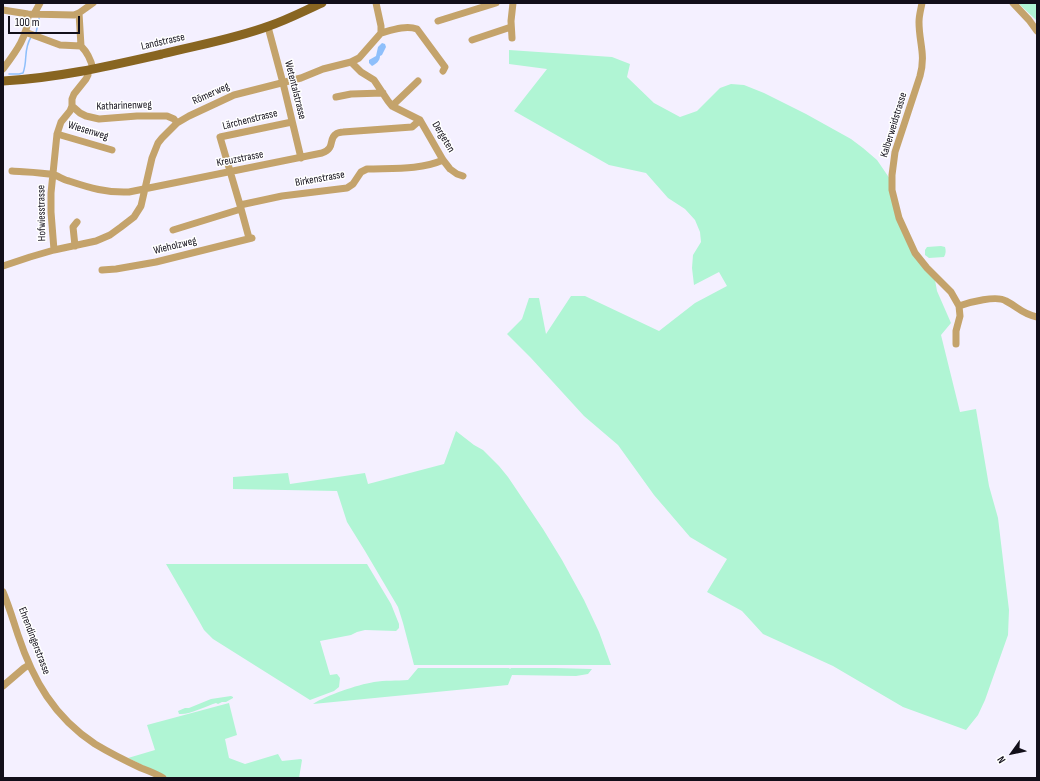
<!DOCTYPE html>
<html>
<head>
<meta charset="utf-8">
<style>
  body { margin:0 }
  #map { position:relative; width:1040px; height:781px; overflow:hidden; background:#f4f0ff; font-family:"Sofia Sans Condensed",sans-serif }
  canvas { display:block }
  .frame { position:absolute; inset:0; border:4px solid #120f1a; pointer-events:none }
  .north { position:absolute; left:992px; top:733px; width:40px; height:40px; -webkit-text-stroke:3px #fff; paint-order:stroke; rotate:237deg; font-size:11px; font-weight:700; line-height:16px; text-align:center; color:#120f1a }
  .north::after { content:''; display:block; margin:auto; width:14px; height:18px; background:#120f1a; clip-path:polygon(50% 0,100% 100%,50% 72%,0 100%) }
  .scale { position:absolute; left:8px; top:16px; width:72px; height:18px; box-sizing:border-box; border:2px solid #120f1a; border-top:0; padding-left:5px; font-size:12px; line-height:14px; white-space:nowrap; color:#120f1a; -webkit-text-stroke:3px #fff; paint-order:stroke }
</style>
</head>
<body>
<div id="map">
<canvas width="1040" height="781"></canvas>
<div class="frame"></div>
<div class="north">N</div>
<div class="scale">100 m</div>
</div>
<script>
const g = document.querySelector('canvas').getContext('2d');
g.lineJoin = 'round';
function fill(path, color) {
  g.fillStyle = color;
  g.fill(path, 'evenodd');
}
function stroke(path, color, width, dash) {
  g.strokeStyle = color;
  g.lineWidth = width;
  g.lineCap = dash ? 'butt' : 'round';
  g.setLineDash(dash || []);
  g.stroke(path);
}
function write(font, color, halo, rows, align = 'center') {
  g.font = font + ' "Sofia Sans Condensed",sans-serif';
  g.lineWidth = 3;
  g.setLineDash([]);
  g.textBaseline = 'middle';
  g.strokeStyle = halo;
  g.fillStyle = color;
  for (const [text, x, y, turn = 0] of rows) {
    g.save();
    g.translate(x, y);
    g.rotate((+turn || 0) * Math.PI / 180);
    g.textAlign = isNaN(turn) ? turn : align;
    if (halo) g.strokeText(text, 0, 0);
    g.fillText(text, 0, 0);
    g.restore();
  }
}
const green = new Path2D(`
  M 1018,3 L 1037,3 L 1037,21 L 1035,19 Z
  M 509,50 L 612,57 L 630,64 L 627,77 L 654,103 L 680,117 L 697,111 L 720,88 L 731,84 L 744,85 L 764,93 L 806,114 L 851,139 L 863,148 L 877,160 L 890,179 L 900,225 L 935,280 L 937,291 L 951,323 L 941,335 L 960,412 L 976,409 L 989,486 L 998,518 L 1009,610 L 1008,635 L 985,700 L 978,715 L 966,730 L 903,707 L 833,666 L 763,634 L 742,611 L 707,592 L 727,559 L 690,537 L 654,495 L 618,445 L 584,416 L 531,358 L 507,334 L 522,319 L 529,298 L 539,298 L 546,334 L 571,296 L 585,296 L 659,331 L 695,303 L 727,286 L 719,272 L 694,285 L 692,268 L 693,255 L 701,242 L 700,232 L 695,220 L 685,209 L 668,198 L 646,173 L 609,165 L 514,111 L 547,69 L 509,64 Z
  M 941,246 L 945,247 C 946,250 946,254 944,257 L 929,258 L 925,255 L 925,250 L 927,247 Z
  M 456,431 L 474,445 L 483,450 L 499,466 L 508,477 L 543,529 L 562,560 L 584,600 L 599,632 L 611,665 L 414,665 L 403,623 L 398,607 L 365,551 L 347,522 L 337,491 L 233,489 L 233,477 L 288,473 L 290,484 L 365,473 L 368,484 L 444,464 Z
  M 166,564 L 367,564 L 391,604 L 399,624 L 399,628 L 396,631 L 365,630 L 357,632 L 351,635 L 320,641 L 330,675 L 337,674 L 340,678 L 339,687 L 334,691 L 310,700 L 213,639 L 204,630 L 199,621 Z
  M 418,668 L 509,668 L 510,669 L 511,668 L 555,668 L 592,669 L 588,674 L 576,676 L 512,675 L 508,685 L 313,704 C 327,695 357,685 374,682 C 385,680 397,681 408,680 Z
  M 231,696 L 233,697 L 233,698 L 226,702 L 222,702 L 218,704 L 216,703 C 206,706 190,715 179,714 L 178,711 L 185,708 L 189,708 L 211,699 Z
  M 229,703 L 237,735 L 225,739 L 229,758 L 245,764 L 278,754 L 282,761 L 301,759 L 302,760 L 299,778 L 169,778 L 128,758 L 155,750 L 147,725 Z`);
const water = new Path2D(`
  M 382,43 L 385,44 L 386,47 L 382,55 L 380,56 C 380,61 376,64 372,66 L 369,63 L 369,60 L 376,56 L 378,47 Z`);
const stream = new Path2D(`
  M 36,33 L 39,18
  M 9,74 L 19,74 L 23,73 C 28,60 23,50 31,37`);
const minor = new Path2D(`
  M 922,3 C 921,9 919,15 919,22 C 919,43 926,54 920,76 L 895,152 L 892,175 L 892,190 L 899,218 L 915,253 L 927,268 L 951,292 L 959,306 L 960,316 L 956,331 L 956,344
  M 1013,3 L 1029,20 L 1037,31
  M 3,10 L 28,14 L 74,15 L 79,13 L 93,3
  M 79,13 L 81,46
  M 34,14 L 40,3
  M 438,21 L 496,3
  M 268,27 L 283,83 L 301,158
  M 25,32 L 60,45 L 81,46 C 88,53 91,60 93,69
  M 381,33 C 392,30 406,25 417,29 L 445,67 L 443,71
  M 512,38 L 511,21 L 513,3
  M 472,40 L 511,27
  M 351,62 L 361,72 L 374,80 L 388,101 L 392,106 L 420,120 L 443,160 L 450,169 L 457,174 L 463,176
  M 3,69 C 15,53 29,35 28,14
  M 336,97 L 351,94 L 383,93
  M 72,106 L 80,113 L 86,116 L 99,119 L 137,116 L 167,116 L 174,119 L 177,123
  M 392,106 L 418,81
  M 57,134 L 112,150
  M 12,171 C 26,172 41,172 55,175 C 60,177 64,180 69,181 C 90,188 107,193 129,192 L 322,153 C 336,148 328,139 336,134 C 337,133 341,132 343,132 L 412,127 L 420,120
  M 240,205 L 282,196 L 347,188 L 353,184 L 361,172 L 367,169 C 392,168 421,170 443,160
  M 173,230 L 241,209
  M 249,238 L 240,205 L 220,137 L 292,122
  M 75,246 L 73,227 L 77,222
  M 54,250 L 51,212 L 51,193 L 57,134 L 61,122 L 70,111 L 72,106 L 72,99 L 74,94 L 86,79 L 88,75 L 87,70
  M 3,266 L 30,257 L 54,250 L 96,241 L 110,235 L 121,227 L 134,217 L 141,206 L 152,158 L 158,143 L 162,138 L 177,123 L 189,116 L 234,95 L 301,78 L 323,69 L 351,62 L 359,58 L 381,33 L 381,26 L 376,3
  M 102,270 L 116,269 L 156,262 L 252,238
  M 959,306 C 970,302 997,295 1006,301 C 1018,307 1022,314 1037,317
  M 3,592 C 9,606 13,620 18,635 C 33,680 54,717 95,744 C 110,753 126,761 141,768 C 149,771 157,774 163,778
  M 3,686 L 24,668 L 29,665`);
const major = new Path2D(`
  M 3,81 C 58,78 109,66 162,54 C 198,45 234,39 269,26 C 287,20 304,11 322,3`);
const streetNames = [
  ["Landstrasse",163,42,-13],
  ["Wetentalstrasse",295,90,76],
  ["Römerweg",211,94,-24],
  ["Katharinenweg",124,106,-2],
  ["Lärchenstrasse",250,120,-14],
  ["Kalberweidstrasse",894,125,-73],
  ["Wiesenweg",88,131,17],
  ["Dergeten",443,137,59],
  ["Kreuzstrasse",240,159,-11],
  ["Birkenstrasse",320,179,-10],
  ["Hofwiesstrasse",42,213,-91],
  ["Wieholzweg",175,246,-14],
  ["Ehrendingerstrasse",34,641,69]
];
fill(green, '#b0f5d4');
fill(water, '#8ebffb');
stroke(stream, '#8ebffb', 1.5);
stroke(minor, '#c4a36b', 7);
stroke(major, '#886521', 9);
write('11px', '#120f1a', '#fff', streetNames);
</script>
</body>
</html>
